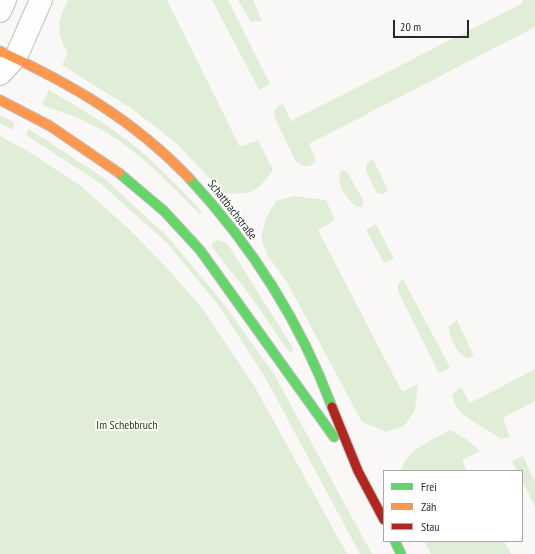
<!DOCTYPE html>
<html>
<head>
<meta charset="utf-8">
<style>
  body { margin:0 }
  #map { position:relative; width:535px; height:554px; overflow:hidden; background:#faf8f7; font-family:"PT Sans Narrow",sans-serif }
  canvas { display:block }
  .legend { position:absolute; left:383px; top:470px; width:140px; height:72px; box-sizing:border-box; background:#fff; border:1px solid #aaa9a9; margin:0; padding:5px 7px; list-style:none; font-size:12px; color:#2a2928 }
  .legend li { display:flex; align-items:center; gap:8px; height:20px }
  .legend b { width:20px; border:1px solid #aaa9a9 }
  .scale { position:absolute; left:393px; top:20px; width:76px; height:18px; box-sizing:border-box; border:2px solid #2a2928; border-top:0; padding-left:5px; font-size:12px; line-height:14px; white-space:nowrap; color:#2a2928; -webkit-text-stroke:3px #fff; paint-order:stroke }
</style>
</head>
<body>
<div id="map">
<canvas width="535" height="554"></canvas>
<ul class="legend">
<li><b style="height:5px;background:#63d668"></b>Frei</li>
<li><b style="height:5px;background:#ff974d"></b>Zäh</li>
<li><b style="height:5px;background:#b3261e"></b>Stau</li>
</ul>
<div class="scale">20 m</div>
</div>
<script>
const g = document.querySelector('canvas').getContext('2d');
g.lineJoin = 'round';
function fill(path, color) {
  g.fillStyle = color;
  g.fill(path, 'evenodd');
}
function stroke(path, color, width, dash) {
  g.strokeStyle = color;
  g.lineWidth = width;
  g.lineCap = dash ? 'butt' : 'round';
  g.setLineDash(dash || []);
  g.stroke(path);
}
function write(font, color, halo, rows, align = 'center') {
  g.font = font + ' "PT Sans Narrow",sans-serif';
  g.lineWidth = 4;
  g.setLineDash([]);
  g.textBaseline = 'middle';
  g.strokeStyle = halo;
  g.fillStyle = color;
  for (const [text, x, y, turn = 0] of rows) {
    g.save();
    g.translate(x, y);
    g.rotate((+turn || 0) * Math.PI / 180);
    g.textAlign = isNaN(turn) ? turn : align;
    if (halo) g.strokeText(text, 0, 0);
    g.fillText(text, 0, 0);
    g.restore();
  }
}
const green = new Path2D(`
  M 68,0 L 167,0 L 240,147 L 258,140 L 273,170 C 257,192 251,195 224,193 L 175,142 L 132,109 L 62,65 L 68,53 C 56,32 57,22 68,0 Z
  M 212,0 L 228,0 L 270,84 L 259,90 Z
  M 238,0 L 253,0 L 262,21 L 251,22 Z
  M 522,0 L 535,0 L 535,27 L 309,144 L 316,161 C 309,169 302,167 295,160 L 275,118 L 274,112 L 277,107 L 283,104 L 291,121 L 523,3 Z
  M 49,90 C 77,106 105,123 131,143 C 157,164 180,188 202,212 L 200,214 C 166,181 132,143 88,123 C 74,115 57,111 42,105 Z
  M 0,115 L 15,123 L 12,130 L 0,123 Z
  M 29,129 L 104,178 L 169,238 L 224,304 L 274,374 L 372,554 L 360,554 L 266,379 L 220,307 L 167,243 L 101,184 L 26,135 Z
  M 0,136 L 29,152 L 81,186 L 130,230 L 169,270 L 202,308 L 255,387 L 347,554 L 0,554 Z
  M 373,159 L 388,190 L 383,195 L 376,192 L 366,171 L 367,163 Z
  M 344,170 L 347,172 L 364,201 L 362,207 L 357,207 C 347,200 336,184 340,172 Z
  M 294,196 L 326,200 L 335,220 L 318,230 L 402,392 L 418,384 L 415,410 L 404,426 L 386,432 L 362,422 L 288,284 L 266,253 L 261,237 L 266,218 L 276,201 Z
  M 376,224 L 394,259 L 384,263 L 366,230 Z
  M 217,240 L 227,243 L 293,348 L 292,353 L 288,351 L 252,298 L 212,247 L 212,243 Z
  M 403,279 L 450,367 L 442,372 L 438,372 L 398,291 L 398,284 Z
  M 457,320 L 474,356 L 468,358 C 458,356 448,336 449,326 Z
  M 535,369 L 535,401 L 503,418 L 510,437 L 501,439 C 485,427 455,417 452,395 L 461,387 L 470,403 Z
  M 450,430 L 465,438 L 480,451 L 462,460 L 467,471 L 401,471 C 405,450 433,440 450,430 Z
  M 523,456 L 535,482 L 535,507 L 522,481 L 522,471 L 517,471 L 512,461 Z
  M 424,541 L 504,541 L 511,554 L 431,554 Z`);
const street = new Path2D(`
  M 0,11 L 5,0
  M 0,74 L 16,57 L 41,0`);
const fast = new Path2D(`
  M 119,173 L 164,211 L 200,250 L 334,437
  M 189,178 C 251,245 300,321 332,407
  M 395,541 L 401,554`);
const slow = new Path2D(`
  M 0,51 C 71,84 134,120 189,178
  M 0,100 L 50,126 L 119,173`);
const jam = new Path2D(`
  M 332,407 L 358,471 L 384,520`);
const streetNames = [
  ["Schattbachstraße",232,210,52]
];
const parkNames = [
  ["Im Schebbruch",127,426]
];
fill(green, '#e0eed7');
stroke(street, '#bebcbc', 24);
stroke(fast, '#bebcbc', 11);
stroke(slow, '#bebcbc', 11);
stroke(jam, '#bebcbc', 11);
stroke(street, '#fefefe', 22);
stroke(fast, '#63d668', 9);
stroke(slow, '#ff974d', 9);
stroke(jam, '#b3261e', 9);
write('12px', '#2a2928', '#fff', streetNames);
write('12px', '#244601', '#fff', parkNames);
</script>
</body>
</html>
